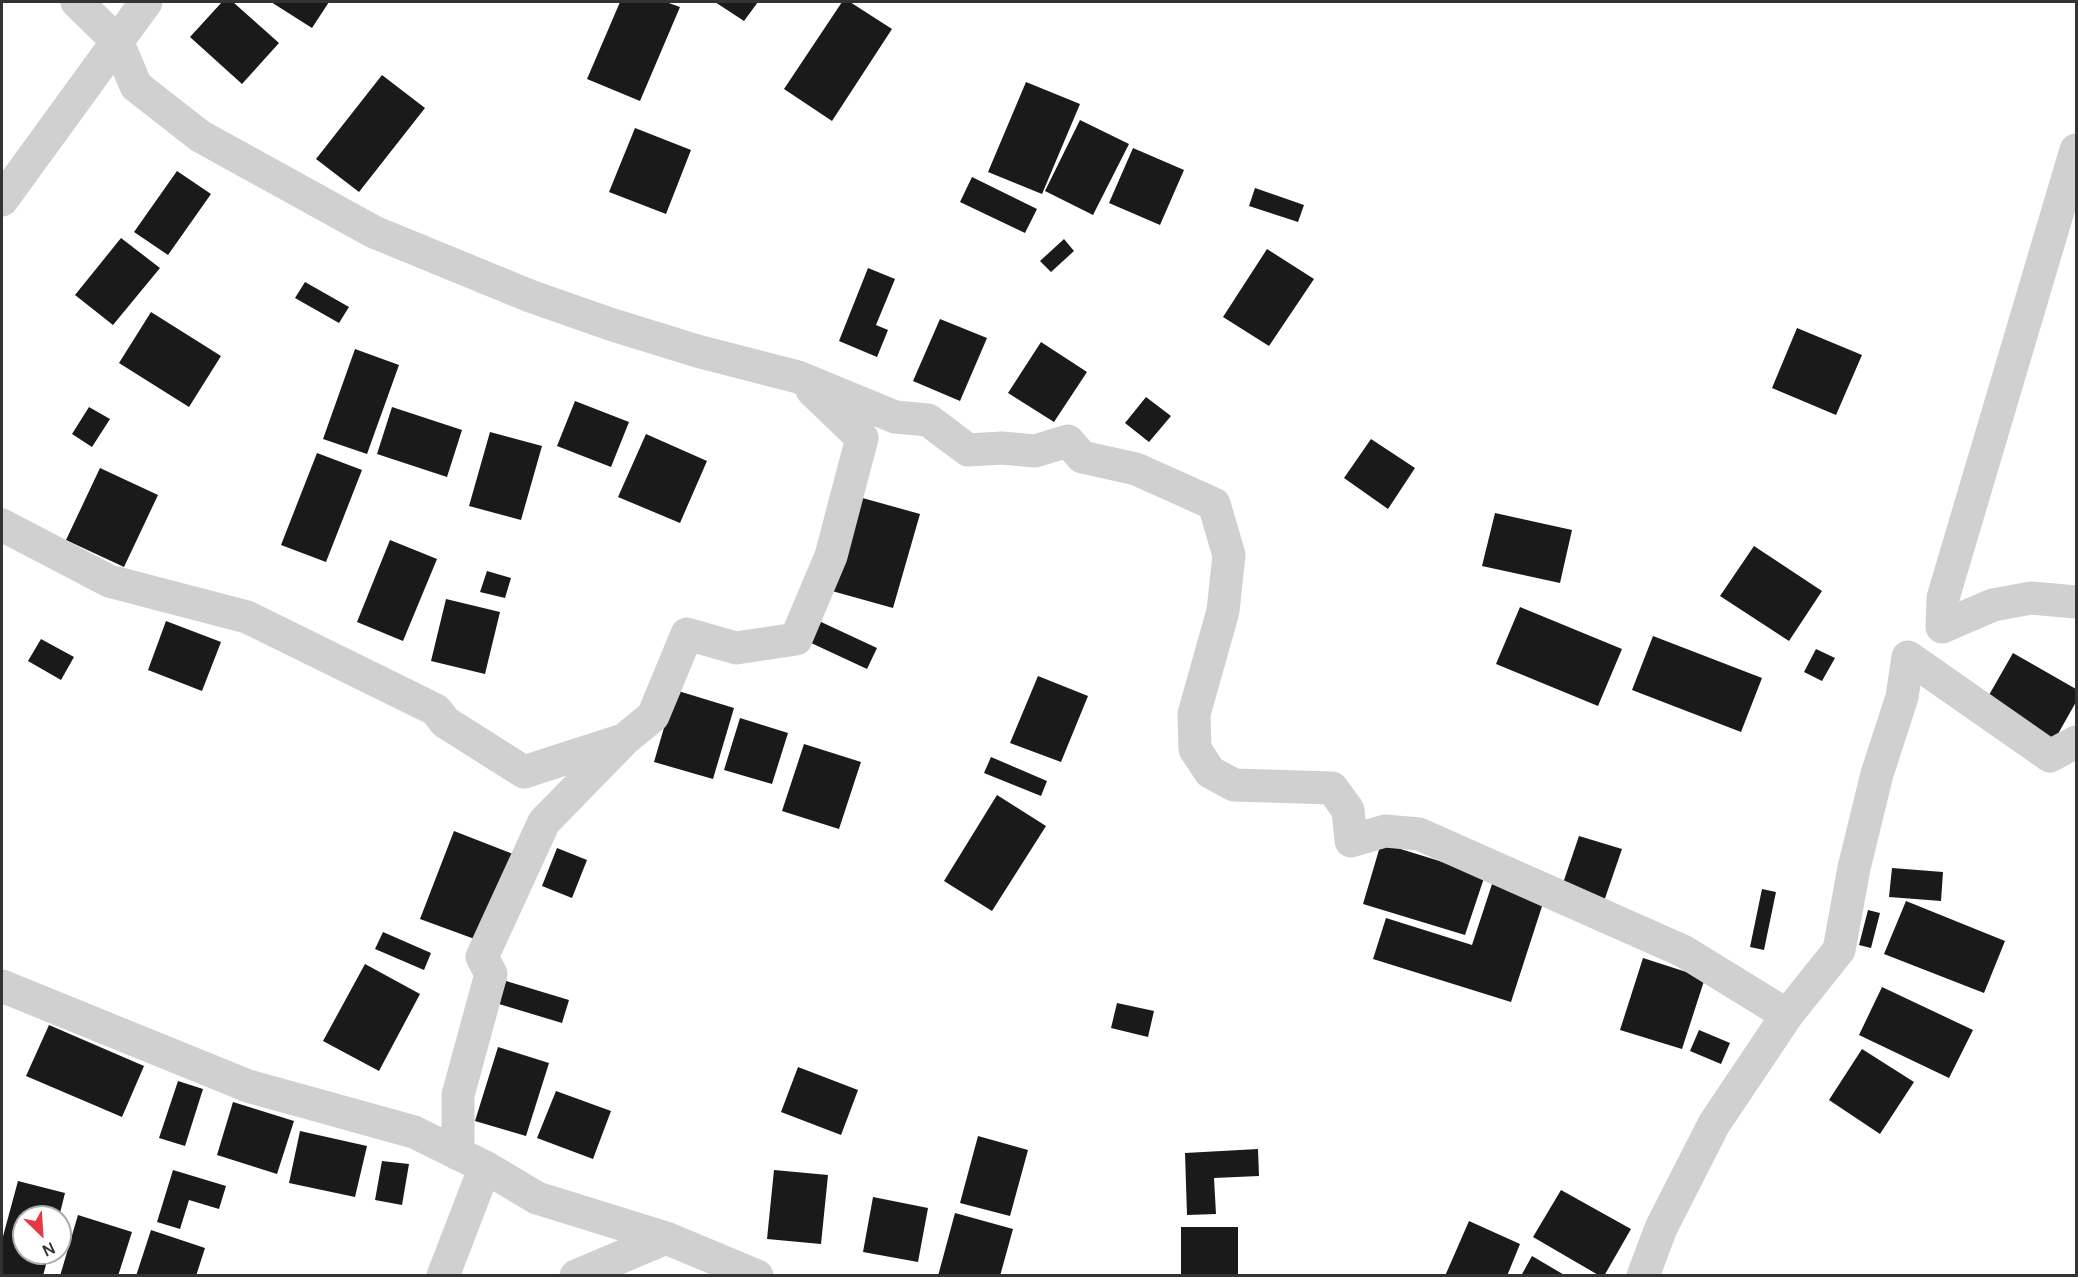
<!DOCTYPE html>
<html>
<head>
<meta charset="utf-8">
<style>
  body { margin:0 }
  #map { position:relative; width:2078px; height:1277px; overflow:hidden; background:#fff; font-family:Manrope,sans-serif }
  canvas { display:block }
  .frame { position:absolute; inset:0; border:3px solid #333; pointer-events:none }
  .north { position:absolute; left:12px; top:1205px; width:60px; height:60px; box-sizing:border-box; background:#fff; border:2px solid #adadad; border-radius:50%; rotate:155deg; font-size:16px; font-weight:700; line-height:24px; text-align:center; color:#333 }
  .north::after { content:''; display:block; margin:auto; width:21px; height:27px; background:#e63946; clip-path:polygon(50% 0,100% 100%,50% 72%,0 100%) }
</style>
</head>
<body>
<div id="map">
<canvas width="2078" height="1277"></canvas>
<div class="frame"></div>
<div class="north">N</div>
</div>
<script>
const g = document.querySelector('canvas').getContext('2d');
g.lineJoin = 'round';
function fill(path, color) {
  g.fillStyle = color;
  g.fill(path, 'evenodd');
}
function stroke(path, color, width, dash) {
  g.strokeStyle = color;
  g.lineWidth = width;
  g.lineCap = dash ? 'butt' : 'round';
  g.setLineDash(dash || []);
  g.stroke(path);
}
const building = new Path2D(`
  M 222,2 L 233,2 L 279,43 L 242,84 L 190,37 Z
  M 271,2 L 329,2 L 312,28 Z
  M 620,2 L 666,2 L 680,7 L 640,101 L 587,79 Z
  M 715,2 L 758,2 L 744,21 Z
  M 842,2 L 850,2 L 892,29 L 832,121 L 784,89 Z
  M 382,75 L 425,108 L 359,192 L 316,159 Z
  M 1026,82 L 1080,104 L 1042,194 L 988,172 Z
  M 1080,120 L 1129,144 L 1093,215 L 1045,191 Z
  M 635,128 L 691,150 L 666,214 L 609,192 Z
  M 1133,148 L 1184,170 L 1160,225 L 1109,203 Z
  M 177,171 L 211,194 L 168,255 L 134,232 Z
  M 972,177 L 1037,209 L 1025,233 L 960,202 Z
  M 1255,188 L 1304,205 L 1298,222 L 1249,206 Z
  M 121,238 L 160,268 L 113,325 L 75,295 Z
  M 1064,239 L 1074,251 L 1051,272 L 1040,261 Z
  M 1267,249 L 1314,279 L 1269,346 L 1223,317 Z
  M 868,268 L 895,279 L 876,325 L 888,330 L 877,357 L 839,341 Z
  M 305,282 L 349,307 L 339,323 L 295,298 Z
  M 151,312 L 221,356 L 189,407 L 119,363 Z
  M 940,319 L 987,338 L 960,401 L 913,381 Z
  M 1797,328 L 1862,355 L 1836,415 L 1772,388 Z
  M 1041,342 L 1087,372 L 1054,422 L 1008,393 Z
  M 355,349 L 399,365 L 367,454 L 323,439 Z
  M 1146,397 L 1171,416 L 1149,442 L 1125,423 Z
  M 575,401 L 629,422 L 611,467 L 557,446 Z
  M 89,407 L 110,419 L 92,447 L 72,434 Z
  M 392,407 L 462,430 L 447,477 L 377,454 Z
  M 490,432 L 542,446 L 521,520 L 469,506 Z
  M 646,434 L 707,461 L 680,523 L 618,497 Z
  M 1371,439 L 1415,468 L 1388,509 L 1344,478 Z
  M 317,453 L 362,470 L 326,562 L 281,545 Z
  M 100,468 L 158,495 L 124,567 L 66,540 Z
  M 859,497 L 920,514 L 893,608 L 832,591 Z
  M 1495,513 L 1572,530 L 1560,583 L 1482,566 Z
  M 390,540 L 437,559 L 403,641 L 357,622 Z
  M 1754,546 L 1822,591 L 1789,641 L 1720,596 Z
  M 487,571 L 511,578 L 505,598 L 480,592 Z
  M 446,599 L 500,612 L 485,674 L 431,661 Z
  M 1520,607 L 1622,649 L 1598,706 L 1496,664 Z
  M 166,621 L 221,642 L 202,691 L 148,670 Z
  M 819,621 L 877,648 L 867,669 L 809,642 Z
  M 1653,636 L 1762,678 L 1741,732 L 1632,690 Z
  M 41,639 L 74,657 L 61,680 L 28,661 Z
  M 1816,649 L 1835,658 L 1822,681 L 1804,672 Z
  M 2013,653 L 2076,689 L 2076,702 L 2054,741 L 1985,702 Z
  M 1038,676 L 1088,696 L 1061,762 L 1010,743 Z
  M 675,690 L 734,708 L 713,779 L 654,762 Z
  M 740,718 L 788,733 L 772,784 L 724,770 Z
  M 804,744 L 861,762 L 839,829 L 782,811 Z
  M 991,757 L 1047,781 L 1041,796 L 984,773 Z
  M 997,795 L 1046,826 L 992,911 L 944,881 Z
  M 454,831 L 513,854 L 480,941 L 420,919 Z
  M 1579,836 L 1622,849 L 1601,910 L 1559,895 Z
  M 1381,843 L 1485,875 L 1465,935 L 1363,904 Z
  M 557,848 L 587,860 L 572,898 L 542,886 Z
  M 1892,868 L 1943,872 L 1941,901 L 1889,897 Z
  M 1494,878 L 1546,894 L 1511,1002 L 1373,959 L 1386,918 L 1472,945 Z
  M 1762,889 L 1776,892 L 1764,950 L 1750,947 Z
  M 1906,901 L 2005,941 L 1984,993 L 1884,954 Z
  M 1868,910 L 1880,913 L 1871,948 L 1859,945 Z
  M 383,932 L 431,953 L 424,970 L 375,949 Z
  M 1643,958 L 1705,978 L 1682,1049 L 1620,1030 Z
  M 365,964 L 420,994 L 379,1071 L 323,1041 Z
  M 506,981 L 569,1000 L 562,1023 L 499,1004 Z
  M 1882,987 L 1973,1030 L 1949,1078 L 1859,1035 Z
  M 1117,1003 L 1154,1011 L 1148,1037 L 1111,1028 Z
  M 49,1025 L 144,1066 L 122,1117 L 26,1076 Z
  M 1699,1030 L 1730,1043 L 1721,1064 L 1690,1051 Z
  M 498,1047 L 549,1063 L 526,1136 L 475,1121 Z
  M 1862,1049 L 1914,1082 L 1880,1134 L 1829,1100 Z
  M 798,1067 L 858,1090 L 841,1135 L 781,1112 Z
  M 178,1081 L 203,1089 L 185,1146 L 159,1138 Z
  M 556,1091 L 611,1111 L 593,1159 L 537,1138 Z
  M 233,1102 L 294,1121 L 277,1174 L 217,1155 Z
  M 300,1131 L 367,1146 L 355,1197 L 289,1183 Z
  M 978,1136 L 1028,1150 L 1010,1216 L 960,1203 Z
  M 1258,1149 L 1259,1176 L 1214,1178 L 1216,1214 L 1187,1215 L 1185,1153 Z
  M 382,1161 L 409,1164 L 402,1205 L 375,1200 Z
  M 173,1170 L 226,1186 L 219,1209 L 189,1200 L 180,1229 L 157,1222 Z
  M 774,1170 L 828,1175 L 821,1244 L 767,1239 Z
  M 18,1181 L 65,1193 L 59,1217 L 24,1217 L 24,1253 L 49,1253 L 43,1276 L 2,1276 L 2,1240 Z
  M 1561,1190 L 1631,1229 L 1604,1276 L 1600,1276 L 1533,1237 Z
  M 873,1197 L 928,1208 L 918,1262 L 863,1252 Z
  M 955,1213 L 1013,1229 L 1000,1276 L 938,1276 Z
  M 78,1215 L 132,1232 L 118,1276 L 60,1276 Z
  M 1469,1221 L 1520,1244 L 1507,1276 L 1445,1276 Z
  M 1181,1227 L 1238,1227 L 1238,1276 L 1181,1276 Z
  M 151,1230 L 205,1248 L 196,1276 L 136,1276 Z
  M 1532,1256 L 1566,1276 L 1521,1276 Z`);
const minor = new Path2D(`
  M 77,2 L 117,41 L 136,86 L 200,136 L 374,232 L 530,296 L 610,324 L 697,351 L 798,377 L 895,417 L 928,420 L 968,450 L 1002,448 L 1035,451 L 1068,441 L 1082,457 L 1136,469 L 1214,504 L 1229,555 L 1223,611 L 1194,714 L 1195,749 L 1210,772 L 1234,785 L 1332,788 L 1348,810 L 1351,841 L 1385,831 L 1419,834 L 1683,951 L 1787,1015
  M 2076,150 L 1943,598 L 1942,627 L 1993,605 L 2031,598 L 2076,602
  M 2,200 L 146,2
  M 2,525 L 109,581 L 247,617 L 436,710 L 445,722 L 524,772 L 620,741
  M 2,986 L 248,1086 L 414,1132 L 485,1167 L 537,1198 L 666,1238 L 757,1276
  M 458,1154 L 458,1095 L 491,974 L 482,957 L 544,822 L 625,739 L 653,716 L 687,634 L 736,648 L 796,639 L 831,556 L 862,438 L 812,390
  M 443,1276 L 485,1167
  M 576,1276 L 666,1238
  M 1643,1276 L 1661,1228 L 1714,1124 L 1787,1015 L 1839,950 L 1854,868 L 1877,774 L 1902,697 L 1908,657 L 2050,756 L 2076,742`);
fill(building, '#1a1a1a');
stroke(minor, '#d0d0d0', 33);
</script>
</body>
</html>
